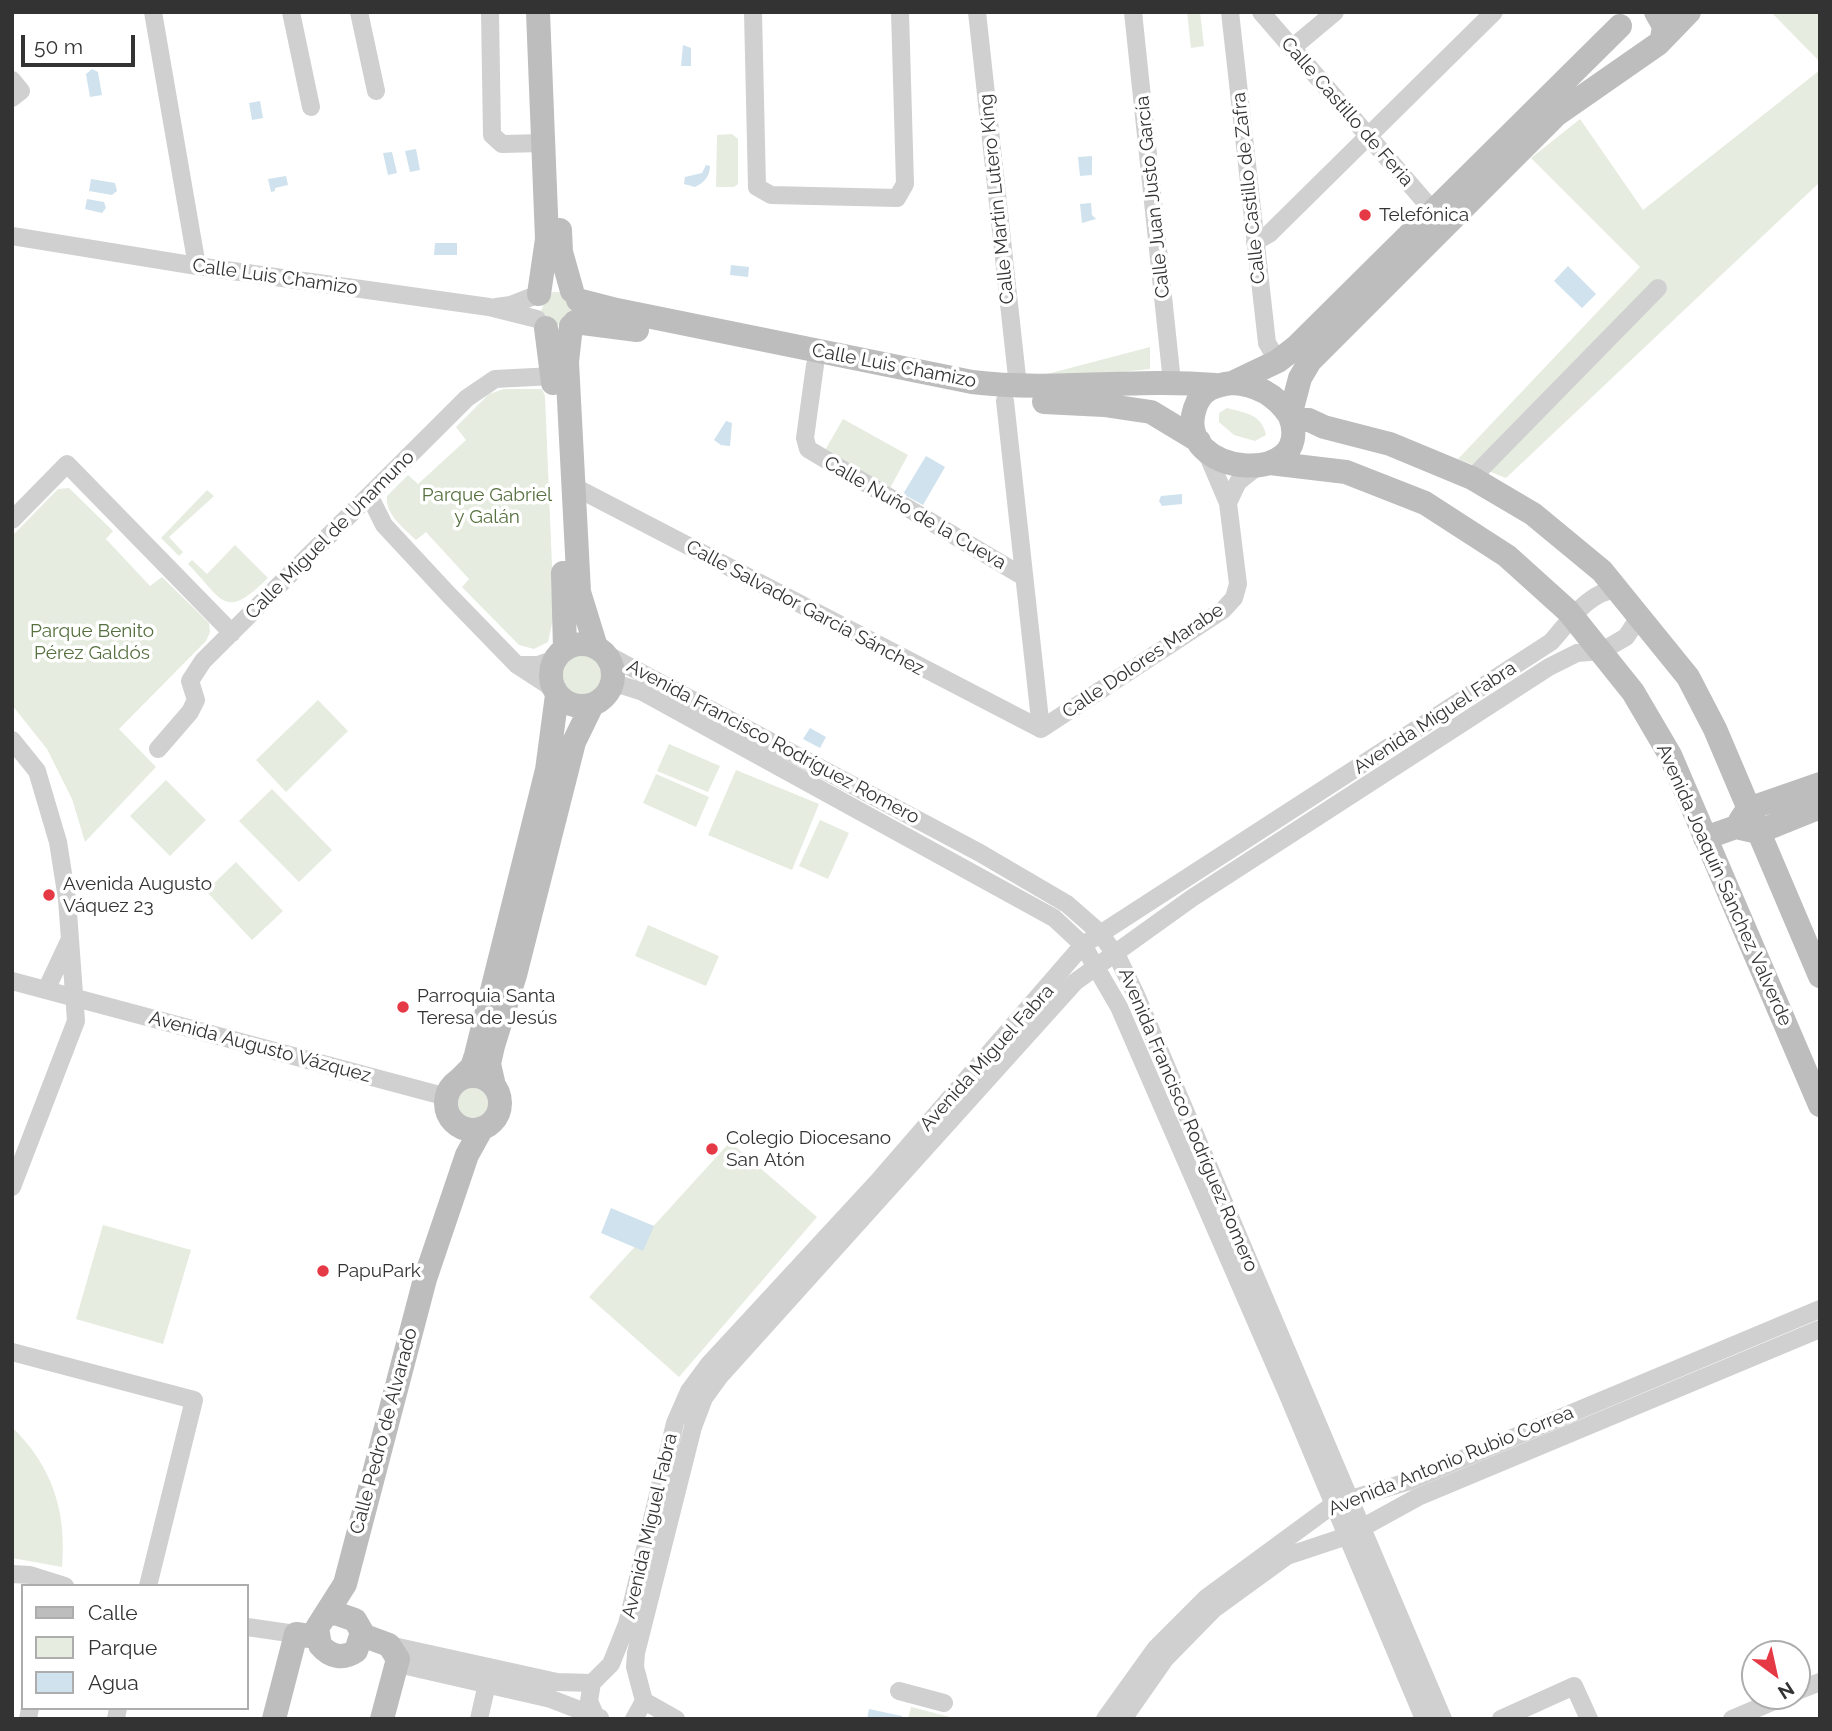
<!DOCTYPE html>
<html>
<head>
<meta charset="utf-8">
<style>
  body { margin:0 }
  #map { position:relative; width:1832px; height:1731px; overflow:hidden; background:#fff; font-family:Raleway,sans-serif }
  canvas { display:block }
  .frame { position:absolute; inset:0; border:14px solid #333; pointer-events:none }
  .legend { position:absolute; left:21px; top:1584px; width:228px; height:126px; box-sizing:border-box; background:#fff; border:2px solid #adadad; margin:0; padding:9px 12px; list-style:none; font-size:21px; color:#333 }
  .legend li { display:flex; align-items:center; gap:14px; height:35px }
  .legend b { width:35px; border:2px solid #adadad }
  .north { position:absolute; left:1741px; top:1640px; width:70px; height:70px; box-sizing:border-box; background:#fff; border:2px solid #adadad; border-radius:50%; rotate:147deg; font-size:19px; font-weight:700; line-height:28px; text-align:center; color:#333 }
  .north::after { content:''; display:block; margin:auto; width:24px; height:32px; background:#e63946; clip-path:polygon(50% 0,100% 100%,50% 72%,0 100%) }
  .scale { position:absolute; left:21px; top:35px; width:114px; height:32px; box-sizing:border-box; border:4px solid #333; border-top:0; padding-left:9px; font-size:21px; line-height:24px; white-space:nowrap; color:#333; -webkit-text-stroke:5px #fff; paint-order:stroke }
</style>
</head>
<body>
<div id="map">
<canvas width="1832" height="1731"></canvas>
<div class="frame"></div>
<ul class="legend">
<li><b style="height:9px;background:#bdbdbd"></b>Calle</li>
<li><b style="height:19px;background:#e6ecdf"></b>Parque</li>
<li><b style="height:19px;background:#cfe2ee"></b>Agua</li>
</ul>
<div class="north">N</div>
<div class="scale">50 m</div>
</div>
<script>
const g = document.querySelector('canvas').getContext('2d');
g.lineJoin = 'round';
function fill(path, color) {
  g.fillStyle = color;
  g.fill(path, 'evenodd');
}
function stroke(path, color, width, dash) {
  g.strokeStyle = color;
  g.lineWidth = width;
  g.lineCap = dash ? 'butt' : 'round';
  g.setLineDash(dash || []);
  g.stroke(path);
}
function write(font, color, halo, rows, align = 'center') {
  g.font = font + ' Raleway,sans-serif';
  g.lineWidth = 7;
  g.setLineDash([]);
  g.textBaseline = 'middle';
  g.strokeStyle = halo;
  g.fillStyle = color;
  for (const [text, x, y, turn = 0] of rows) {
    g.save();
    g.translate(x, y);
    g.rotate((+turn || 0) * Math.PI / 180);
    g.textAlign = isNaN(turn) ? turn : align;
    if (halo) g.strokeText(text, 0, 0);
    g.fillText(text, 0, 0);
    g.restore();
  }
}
const green = new Path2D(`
  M 1187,12 L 1200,12 L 1204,46 L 1191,48 Z
  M 1771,12 L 1820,12 L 1820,62 Z
  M 1820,70 L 1820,182 L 1506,478 L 1458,459 L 1640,267 L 1531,158 L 1580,119 L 1643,210 Z
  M 732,134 L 738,139 L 738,184 L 734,187 L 716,187 L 717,135 Z
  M 554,292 L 561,292 L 574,312 L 560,325 L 554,324 L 541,311 L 548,294 Z
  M 1150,347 L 1150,369 L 1036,381 L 1032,378 Z
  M 504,389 L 542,389 L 545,396 L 554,615 L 548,642 L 534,649 L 519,645 L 462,587 L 469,579 L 426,532 L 416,540 C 404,528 385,515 387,496 L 408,475 L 418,484 L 466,440 L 456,427 L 489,394 Z
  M 1227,408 C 1245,413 1262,414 1266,435 L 1255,441 L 1234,435 L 1219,422 L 1219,413 Z
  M 843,419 L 908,455 L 890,488 L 824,452 Z
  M 69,488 L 113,531 L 106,539 L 150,586 L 162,577 L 209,623 L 210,632 L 206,641 L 119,729 L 156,767 L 85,842 L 72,799 L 47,749 L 12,705 L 12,536 L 58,489 Z
  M 207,490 L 214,496 L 169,537 L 183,552 L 179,556 L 161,538 Z
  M 235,545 L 268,578 C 224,621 224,601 188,564 L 192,560 L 207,574 Z
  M563 675a20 20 0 1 1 40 0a20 20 0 1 1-40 0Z
  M 318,700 L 348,731 L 286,792 L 256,760 Z
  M 669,744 L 720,766 L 708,792 L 657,771 Z
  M 736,770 L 819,804 L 792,870 L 708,835 Z
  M 656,774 L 709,797 L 696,827 L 643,803 Z
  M 166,780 L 206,820 L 170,856 L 130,816 Z
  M 272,789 L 332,850 L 299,882 L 239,821 Z
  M 820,820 L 849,833 L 828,879 L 799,866 Z
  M 236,862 L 283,911 L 252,940 L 206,891 Z
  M 648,925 L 719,956 L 706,986 L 635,956 Z
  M458 1103a15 15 0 1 1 30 0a15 15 0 1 1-30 0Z
  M 730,1142 L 817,1217 L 679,1377 L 589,1297 Z
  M 103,1225 L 191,1250 L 163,1344 L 76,1319 Z
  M 12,1427 C 52,1466 67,1511 62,1567 L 12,1558 Z
  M 911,1707 L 958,1719 L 908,1719 Z`);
const water = new Path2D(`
  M 683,45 L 691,48 L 691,66 L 681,66 Z
  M 92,69 L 98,72 L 102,95 L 90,97 L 86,74 Z
  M 260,101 L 263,118 L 252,120 L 249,103 Z
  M 416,149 L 420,170 L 410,172 L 405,151 Z
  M 392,152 L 397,173 L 388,175 L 383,153 Z
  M 1092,156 L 1092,175 L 1080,176 L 1078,157 Z
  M 706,165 L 710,166 C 710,176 704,183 695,187 L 684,184 L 685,177 L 702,173 Z
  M 286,176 L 288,185 L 275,188 L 275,191 L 271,192 L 268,179 Z
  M 91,179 L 115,183 L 117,191 L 112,195 L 89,191 Z
  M 87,199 L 104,202 L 106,208 L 102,213 L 85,209 Z
  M 1091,203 L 1092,215 L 1096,219 L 1082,223 L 1080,204 Z
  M 435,243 L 457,243 L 457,255 L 434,255 Z
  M 731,265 L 749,267 L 748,277 L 730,275 Z
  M 1568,266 L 1596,294 L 1582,308 L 1554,281 Z
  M 726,421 L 732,423 L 730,446 L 721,445 L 714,440 Z
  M 926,456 L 945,467 L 923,505 L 903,494 Z
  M 1182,494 L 1182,504 L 1162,506 L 1159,501 L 1161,496 Z
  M 810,728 L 826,737 L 820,748 L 803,739 Z
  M 611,1208 L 654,1226 L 643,1251 L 601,1233 Z
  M 869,1709 L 902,1716 L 902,1719 L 867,1719 Z`);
const street = new Path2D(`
  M 153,12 L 197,266
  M 291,12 L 311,107
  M 359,12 L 376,91
  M 490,12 L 492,135 L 502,144 L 543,143
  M 753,12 L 757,187 L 771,195 L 897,198 L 905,184 L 900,12
  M 977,12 L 1018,386
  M 1133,12 L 1172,382
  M 1230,12 L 1267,343 L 1278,361
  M 1261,12 L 1434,212
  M 1292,48 L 1335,12
  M 12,80 L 21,91 L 12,98
  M 12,236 L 197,266 L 489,307 L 537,319
  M 1255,242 L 1269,234 L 1494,12
  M 496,307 L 511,305 L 539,294
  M 815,365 L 805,438 L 808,449 L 1024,577
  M 1005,401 L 1041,729
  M 1472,478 L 1658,288
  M 571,485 L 1041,729
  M 370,497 L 384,525 L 449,595 L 517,665 L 554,689
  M 1228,503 L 1238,482 L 1258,466
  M 12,520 L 67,464 L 232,633
  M 606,654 L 980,853 L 1067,904 L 1099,932 L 1118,958 L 1136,995 L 1443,1719
  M 517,665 L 538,665 L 555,659
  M 610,689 L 621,685 L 643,692 L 1054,918 L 1083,945 L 1119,1007 L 1287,1393 L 1424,1719
  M 1041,729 L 1223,610 L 1234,598 L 1238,584 L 1228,503 L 1205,449
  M 12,740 L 37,771 L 58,842 L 67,899 L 76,1021 L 12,1187
  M 158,749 L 190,712 L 196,700 L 190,681 L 203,661 L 467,398 L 495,379 L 553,376
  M 12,981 L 447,1097
  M 47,988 L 69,941
  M 12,1352 L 194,1400 L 148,1586
  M 12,1574 L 30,1575 L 65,1586
  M 247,1627 L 296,1634
  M 389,1645 L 557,1682 L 592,1683
  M 398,1664 L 551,1699 L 600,1718
  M 899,1691 L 944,1703
  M 1797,1691 L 1820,1682
  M 644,1701 L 676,1719
  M 596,1717 L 589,1701 L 592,1683 L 611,1664 L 627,1624 L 675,1423 L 689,1391 L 709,1364 L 880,1179 L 1083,945 L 1551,642 C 1571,620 1587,592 1618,589
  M 28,1719 L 30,1708
  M 116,1719 L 118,1708
  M 479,1719 L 489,1675
  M 634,1719 L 644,1701 L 635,1667 L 636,1653 L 693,1427 L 704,1398 L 720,1376 L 1075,982 L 1192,898 L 1549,667 L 1577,653 L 1602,651 L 1626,637 L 1636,622 L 1634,608
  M 1105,1719 L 1156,1648 L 1206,1598 L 1334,1504 L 1407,1482 L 1820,1309
  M 1123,1719 L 1165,1659 L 1214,1609 L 1287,1556 L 1347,1536 L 1418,1497 L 1820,1329
  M 1501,1719 L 1574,1686 L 1589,1719
  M 1732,1719 L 1786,1696`);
const secondary = new Path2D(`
  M 538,12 L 547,239 L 539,294
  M 1656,12 L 1664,26 L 1662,39
  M 560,230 L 561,252 L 572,291
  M 578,300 L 617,310 L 972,382 C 1053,392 1134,378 1215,385
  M 575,322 L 637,330
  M 571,326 L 567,362 L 579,592 L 596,647
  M 546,328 L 553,383
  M 1232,383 L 1278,361 L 1296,347 L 1620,26
  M 1232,383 C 1257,384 1276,395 1290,416 C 1317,490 1171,476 1195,408 C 1201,389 1215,385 1232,383 Z
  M 1044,402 L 1104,405 L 1151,412 L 1199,441
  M 1290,416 L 1300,378 L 1310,361 L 1556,115 L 1658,44 L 1689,12
  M 1291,420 L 1309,420 L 1324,427 L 1390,444 L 1472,478 L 1533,514 L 1602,571 L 1688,677 L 1715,729 L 1820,976
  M 1270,463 L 1346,472 L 1425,503 L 1507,556 L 1568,611 L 1633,692 L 1670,755 L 1820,1105
  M 563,573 L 565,649
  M551 675a31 31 0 1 1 62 0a31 31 0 1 1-62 0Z
  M 1740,821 L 1748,809 L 1820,784
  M 1705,838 L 1736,827 L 1758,832 L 1820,807
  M446 1103a27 27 0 1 1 54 0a27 27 0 1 1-54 0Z
  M 460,1079 L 472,1067 L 476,1055 L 547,770 L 557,695
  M 494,1086 L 489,1064 L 493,1046 L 515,975 L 574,742 L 592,705
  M 326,1615 L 335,1613 L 355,1620 L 362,1632 L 356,1651 C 343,1660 330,1657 320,1645 L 317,1628 L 345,1584 L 425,1279 L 467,1155 L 482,1128
  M 362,1635 L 389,1645 L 398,1659 L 382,1719
  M 274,1719 L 296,1634 L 317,1637`);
const markers = [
  [1365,215,7,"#e63946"],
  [49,895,7,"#e63946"],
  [403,1007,7,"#e63946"],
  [712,1149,7,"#e63946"],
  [323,1271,7,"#e63946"]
];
const streetNames = [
  ["Calle Castillo de Feria",1347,112,49],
  ["Calle Castillo de Zafra",1249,188,-96],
  ["Calle Juan Justo García",1153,197,-96],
  ["Calle Martin Lutero King",997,199,-96],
  ["Calle Luis Chamizo",275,277,8],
  ["Calle Luis Chamizo",894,366,11],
  ["Calle Nuño de la Cueva",915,513,30],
  ["Calle Miguel de Unamuno",330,535,-45],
  ["Calle Salvador García Sánchez",805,608,28],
  ["Calle Dolores Marabe",1143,661,-34],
  ["Avenida Miguel Fabra",1435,718,-33],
  ["Avenida Francisco Rodríguez Romero",773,742,28],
  ["Avenida Joaquín Sánchez Valverde",1724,885,66],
  ["Avenida Augusto Vázquez",260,1047,15],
  ["Avenida Miguel Fabra",987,1058,-48],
  ["Avenida Francisco Rodríguez Romero",1188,1120,67],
  ["Calle Pedro de Alvarado",384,1431,-75],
  ["Avenida Antonio Rubio Correa",1451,1461,-22],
  ["Avenida Miguel Fabra",650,1526,-77]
];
const poiNames = [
  ["Telefónica",1379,215],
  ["Avenida Augusto",63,884],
  ["Váquez 23",63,906],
  ["Parroquia Santa",417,996],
  ["Teresa de Jesús",417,1018],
  ["Colegio Diocesano",726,1138],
  ["San Atón",726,1160],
  ["PapuPark",337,1271]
];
const parkNames = [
  ["Parque Gabriel",487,495],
  ["y Galán",487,517],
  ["Parque Benito",92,631],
  ["Pérez Galdós",92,653]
];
fill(green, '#e6ecdf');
fill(water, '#cfe2ee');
stroke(street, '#d0d0d0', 18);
stroke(secondary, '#bdbdbd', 24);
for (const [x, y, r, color] of markers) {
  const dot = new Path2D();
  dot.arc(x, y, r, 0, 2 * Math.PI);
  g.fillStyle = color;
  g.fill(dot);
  stroke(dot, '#fff', 2.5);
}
write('19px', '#333', '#fff', streetNames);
write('19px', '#333', '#fff', poiNames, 'left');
write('19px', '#56703f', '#fff', parkNames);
</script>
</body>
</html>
